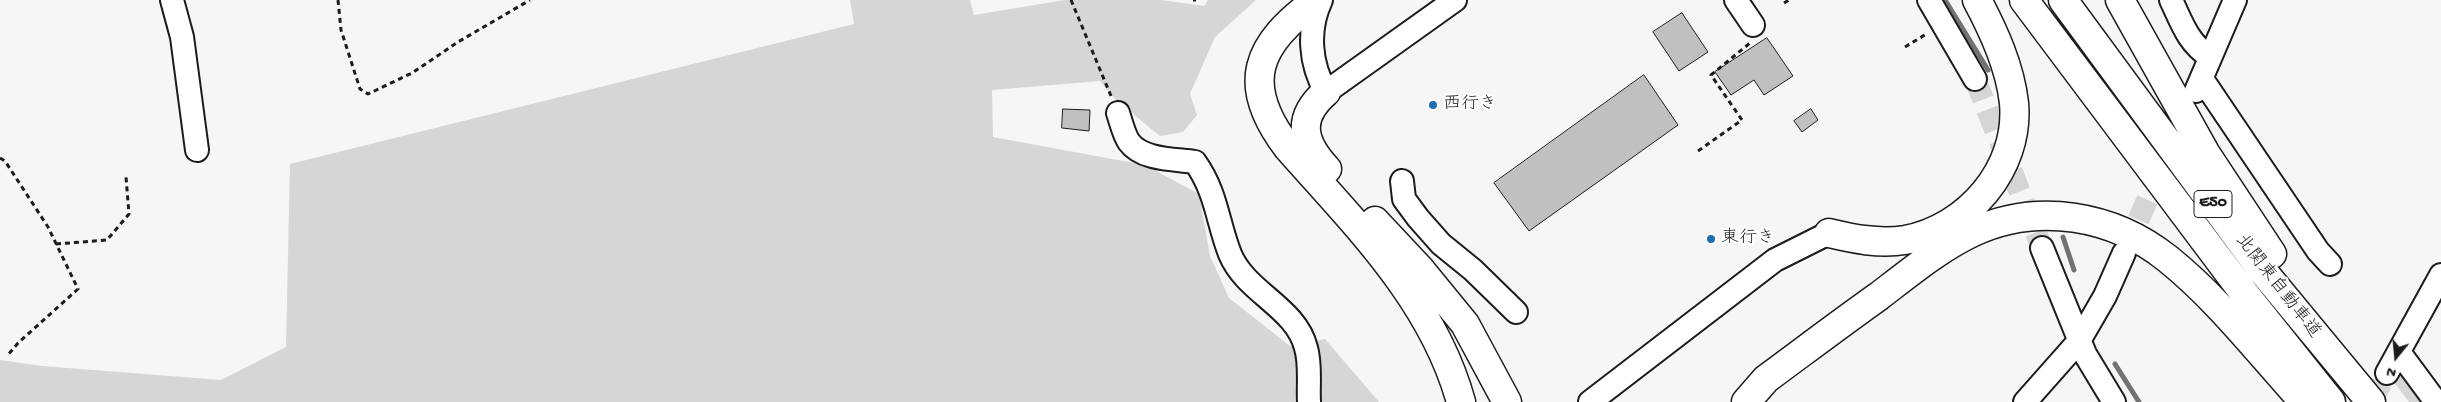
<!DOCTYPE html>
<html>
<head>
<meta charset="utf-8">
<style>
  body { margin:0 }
  #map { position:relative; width:2441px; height:402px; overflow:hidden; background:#f6f6f6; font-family:"Gochi Hand",sans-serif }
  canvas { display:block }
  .north { position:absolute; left:2371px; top:332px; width:50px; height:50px; -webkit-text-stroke:4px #fff; paint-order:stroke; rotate:197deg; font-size:14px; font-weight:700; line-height:20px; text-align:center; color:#1c1c1c }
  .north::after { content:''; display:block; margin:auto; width:18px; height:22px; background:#1c1c1c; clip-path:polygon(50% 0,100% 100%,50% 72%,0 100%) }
</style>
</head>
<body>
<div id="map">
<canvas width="2441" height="402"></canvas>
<div class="north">N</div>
</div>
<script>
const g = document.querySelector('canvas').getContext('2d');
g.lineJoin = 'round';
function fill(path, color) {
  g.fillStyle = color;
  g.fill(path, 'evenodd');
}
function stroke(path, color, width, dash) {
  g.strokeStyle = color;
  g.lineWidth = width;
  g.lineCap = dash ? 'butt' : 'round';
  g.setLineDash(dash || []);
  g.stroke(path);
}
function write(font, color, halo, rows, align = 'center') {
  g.font = font + ' "Gochi Hand","Klee One",sans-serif';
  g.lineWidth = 4.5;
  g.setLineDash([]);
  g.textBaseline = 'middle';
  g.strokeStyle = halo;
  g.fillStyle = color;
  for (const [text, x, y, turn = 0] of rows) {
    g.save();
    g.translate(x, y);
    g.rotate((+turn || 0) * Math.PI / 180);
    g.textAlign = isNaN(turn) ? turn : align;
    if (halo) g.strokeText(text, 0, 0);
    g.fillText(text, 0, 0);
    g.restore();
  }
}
const green = new Path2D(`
  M 850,0 L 970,0 L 974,15 L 1065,0 L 1161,0 L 1204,6 L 1208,0 L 1256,0 L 1215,37 L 1190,94 L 1197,115 L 1183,132 L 1160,136 L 1116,100 L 1100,81 L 992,90 L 993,137 L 1145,165 L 1199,194 L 1210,256 L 1229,298 L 1290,346 L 1325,339 L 1379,402 L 0,402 L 0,360 L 42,366 L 221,380 L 286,347 L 290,164 L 854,24 Z
  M 2397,374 L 2402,374 L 2426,402 L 2409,402 L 2393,381 Z`);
const stream = new Path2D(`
  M 1945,0 L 1988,70
  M 2063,237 L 2074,270
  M 2115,364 L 2139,402`);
const building = new Path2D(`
  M 1682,13 L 1708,52 L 1679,71 L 1653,32 Z
  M 1767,38 L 1793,76 L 1764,95 L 1754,80 L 1731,95 L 1715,72 Z
  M 1644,75 L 1678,125 L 1529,231 L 1494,183 Z
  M 1063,109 L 1090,110 L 1089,131 L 1062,128 Z
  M 1811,109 L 1818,120 L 1802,132 L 1794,121 Z`);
const minorTunnel = new Path2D(`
  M 1975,79 L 2042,248
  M 2125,250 L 2177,133
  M 2371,402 L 2387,373`);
const path = new Path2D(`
  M 338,0 L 341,30 L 360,89 L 368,94 L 412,73 L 458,42 L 530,0
  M 1071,0 L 1111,96
  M 1193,0 L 1196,0
  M 1784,3 L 1789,0
  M 1905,47 L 1928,33
  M 1698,151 L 1742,120 L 1711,75 L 1750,43
  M 0,158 L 5,161 L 48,227 L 78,289 L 18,343 L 7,356
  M 56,244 L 107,240 L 129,214 L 126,177`);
const minor = new Path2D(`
  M 172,0 L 182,37 L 197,150
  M 1321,0 C 1307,30 1310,64 1326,92 L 1455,0
  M 1736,0 L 1753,25
  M 1929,0 L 1975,79
  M 2171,0 C 2182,23 2188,43 2210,57
  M 2202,79 L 2318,251 L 2330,264
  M 2196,91 L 2235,0
  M 1118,113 C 1121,122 1124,135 1129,142 C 1142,160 1174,159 1195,162 C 1217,193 1217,221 1230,254 C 1246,293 1296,307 1306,348 C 1311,364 1308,385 1309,402
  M 1402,181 L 1404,199 L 1418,218 L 1441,244 L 1473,270 L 1516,312
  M 2042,248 L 2085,354 L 2114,402
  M 2399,352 L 2436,402
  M 2387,373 L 2441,275
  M 1590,402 L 1775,260 L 1829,233
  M 2025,402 L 2079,341 L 2105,296 L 2124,253`);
const highway = new Path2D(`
  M 1317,0 C 1256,44 1239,84 1288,148 C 1356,225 1433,300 1461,402
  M 2024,0 L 2244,293 L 2331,402
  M 2063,0 L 2261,269 L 2371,402
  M 2120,0 L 2206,154 L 2272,254
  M 1326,92 C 1296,118 1302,142 1327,169
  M 1375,221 L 1420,269 L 1465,324 L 1507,402
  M 1829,233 C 1854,239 1879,244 1905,240 C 1967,229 2020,169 2014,103 C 2010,67 1994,32 1977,0
  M 1746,402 L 1766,379 C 1804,351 1841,323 1879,296 C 1909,273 1939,248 1973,232 C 2038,202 2113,215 2168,259 C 2219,300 2260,354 2304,402`);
const markers = [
  [1433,105,5,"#1f6fb2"],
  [1711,239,5,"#1f6fb2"]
];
const shields = [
  [2213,204,38]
];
const shieldNames = [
  ["E50",2213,204]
];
const poiNames = [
  ["西行き",1443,105],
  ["東行き",1721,239]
];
const streetNames = [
  ["北関東自動車道",2277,287,52]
];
fill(green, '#d6d6d6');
stroke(stream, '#727272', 5);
fill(building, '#c0c0c0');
stroke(building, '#1c1c1c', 1);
stroke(minorTunnel, '#d5d5d5', 22, [22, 11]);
stroke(minor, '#1c1c1c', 26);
stroke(highway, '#1c1c1c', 31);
stroke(path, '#1c1c1c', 3, [5, 4]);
stroke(minor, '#fff', 22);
stroke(highway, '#fff', 28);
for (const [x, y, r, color] of markers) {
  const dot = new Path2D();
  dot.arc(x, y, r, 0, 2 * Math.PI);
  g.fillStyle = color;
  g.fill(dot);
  stroke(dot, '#fff', 2);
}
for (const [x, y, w] of shields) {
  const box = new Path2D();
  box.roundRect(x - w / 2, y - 13.5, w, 27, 4);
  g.fillStyle = '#fff';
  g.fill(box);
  stroke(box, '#1c1c1c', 1);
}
write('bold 16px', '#1c1c1c', null, shieldNames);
write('18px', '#1c1c1c', '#fff', poiNames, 'left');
write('18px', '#1c1c1c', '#fff', streetNames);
</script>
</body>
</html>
